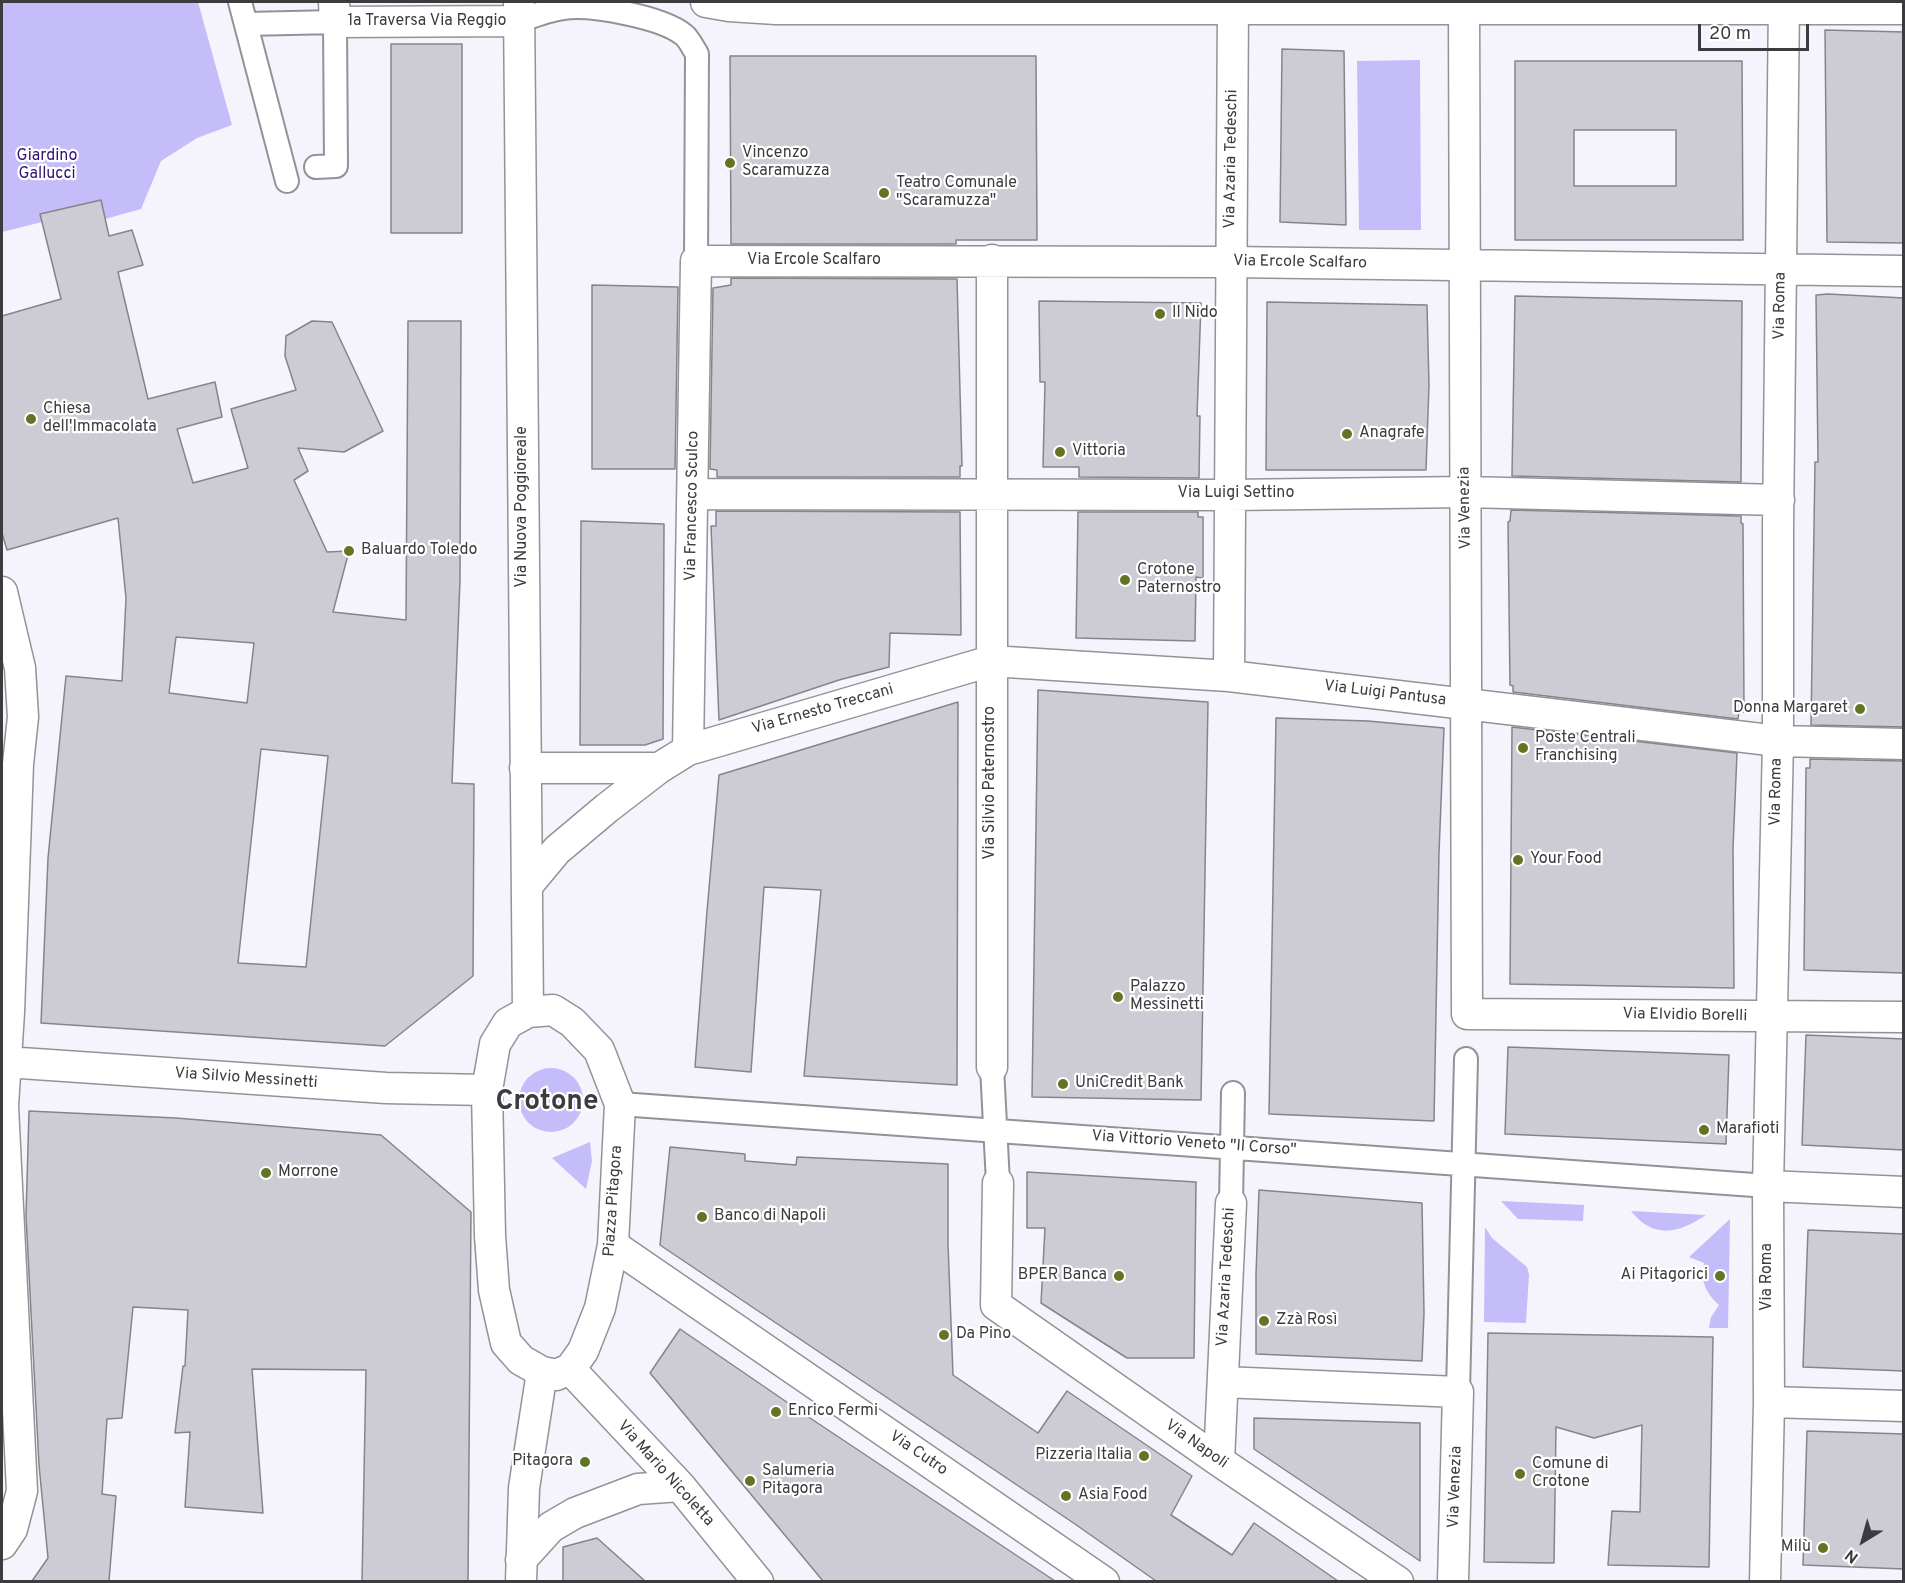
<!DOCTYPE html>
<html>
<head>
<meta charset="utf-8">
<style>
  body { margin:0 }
  #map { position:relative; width:1905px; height:1583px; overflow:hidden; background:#f5f4fc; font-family:Overpass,sans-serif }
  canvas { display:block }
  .frame { position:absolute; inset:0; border:3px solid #3c3c3f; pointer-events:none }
  .north { position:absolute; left:1833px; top:1511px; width:60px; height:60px; -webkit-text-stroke:4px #fff; paint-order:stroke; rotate:217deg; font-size:16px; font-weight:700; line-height:24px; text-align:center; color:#3c3c3f }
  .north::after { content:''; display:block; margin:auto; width:21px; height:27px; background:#3c3c3f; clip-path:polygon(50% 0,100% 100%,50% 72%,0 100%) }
  .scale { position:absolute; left:1698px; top:24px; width:111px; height:27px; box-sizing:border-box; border:3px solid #3c3c3f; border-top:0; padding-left:8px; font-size:18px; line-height:21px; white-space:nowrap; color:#3c3c3f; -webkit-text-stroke:4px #fff; paint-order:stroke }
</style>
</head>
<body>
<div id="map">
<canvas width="1905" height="1583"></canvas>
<div class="frame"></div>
<div class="north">N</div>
<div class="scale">20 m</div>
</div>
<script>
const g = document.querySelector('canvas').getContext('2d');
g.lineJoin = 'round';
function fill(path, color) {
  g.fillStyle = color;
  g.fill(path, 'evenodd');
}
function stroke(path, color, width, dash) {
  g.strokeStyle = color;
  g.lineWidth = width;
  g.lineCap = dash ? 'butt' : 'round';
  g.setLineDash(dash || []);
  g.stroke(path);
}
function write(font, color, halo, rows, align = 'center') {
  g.font = font + ' Overpass,sans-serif';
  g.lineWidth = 4.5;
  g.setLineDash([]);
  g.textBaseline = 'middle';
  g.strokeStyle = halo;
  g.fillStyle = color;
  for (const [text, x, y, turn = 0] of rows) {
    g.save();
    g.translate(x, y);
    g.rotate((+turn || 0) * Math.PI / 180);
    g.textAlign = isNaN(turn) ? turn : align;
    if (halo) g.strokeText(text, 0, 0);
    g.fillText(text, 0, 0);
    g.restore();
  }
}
const green = new Path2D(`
  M 2,2 L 198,2 L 232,125 L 197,138 L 161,161 L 141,209 L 105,219 L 100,200 L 41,214 L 42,222 L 2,232 Z
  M 1420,60 L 1421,230 L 1359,230 L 1357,61 Z
  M519 1100a32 32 0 1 1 64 0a32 32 0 1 1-64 0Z
  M 590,1142 L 592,1161 L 586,1189 L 552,1158 Z
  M 1501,1201 L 1584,1205 L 1583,1221 L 1518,1219 Z
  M 1631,1211 L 1706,1215 C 1679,1233 1654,1240 1631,1211 Z
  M 1730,1219 L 1728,1328 L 1709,1328 L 1711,1317 L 1719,1305 C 1706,1293 1700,1281 1704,1263 L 1689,1257 Z
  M 1485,1227 L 1492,1238 L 1527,1267 L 1529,1275 L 1526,1323 L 1484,1322 Z`);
const building = new Path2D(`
  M 1825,30 L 1904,32 L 1904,243 L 1827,242 Z
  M 391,44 L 462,44 L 462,233 L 391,233 Z
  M 1282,49 L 1344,51 L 1346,225 L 1280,222 Z
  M 730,56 L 1036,56 L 1037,240 L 956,240 L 956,244 L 731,244 Z
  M 1515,61 L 1742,61 L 1743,240 L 1515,240 ZM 1574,130 L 1676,130 L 1676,186 L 1574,186 Z
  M 101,200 L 109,236 L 132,230 L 143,265 L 118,272 L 148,399 L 215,382 L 222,417 L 177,429 L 193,483 L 248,468 L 231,409 L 296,390 L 285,356 L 286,336 L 312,321 L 332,322 L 383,431 L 344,452 L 298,448 L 308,471 L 294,480 L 327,552 L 349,551 L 333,612 L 406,620 L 408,321 L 461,321 L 460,580 L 452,783 L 474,784 L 473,976 L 385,1046 L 41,1023 L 48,858 L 66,676 L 122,681 L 126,598 L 118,518 L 7,550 L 2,533 L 2,316 L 61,299 L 40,214 ZM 176,637 L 254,643 L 247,703 L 169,693 ZM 261,749 L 328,756 L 306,967 L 238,963 Z
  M 731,278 L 957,279 L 962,466 L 960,466 L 960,477 L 717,477 L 717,470 L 710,469 L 713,288 L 731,285 Z
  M 592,285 L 678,287 L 675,469 L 592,469 Z
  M 1828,294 L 1904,298 L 1904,727 L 1811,725 L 1815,462 L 1818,462 L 1816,295 Z
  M 1515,296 L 1742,301 L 1741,482 L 1512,476 Z
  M 1039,301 L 1201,303 L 1197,416 L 1200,416 L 1199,478 L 1079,477 L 1079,467 L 1043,467 L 1045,382 L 1040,382 Z
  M 1267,302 L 1427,305 L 1429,385 L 1426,470 L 1266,470 Z
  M 1511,510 L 1741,516 L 1741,523 L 1743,524 L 1744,712 L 1739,711 L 1738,719 L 1513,692 L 1513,686 L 1510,685 L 1508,522 L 1510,521 Z
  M 716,511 L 960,512 L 961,635 L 890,633 L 889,667 L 839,680 L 719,720 L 711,526 L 716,526 Z
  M 1078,512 L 1198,512 L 1198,517 L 1203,517 L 1203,578 L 1196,577 L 1195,641 L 1076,638 Z
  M 581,521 L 664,524 L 663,739 L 645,745 L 580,745 Z
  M 1038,690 L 1208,702 L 1201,1100 L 1032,1097 Z
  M 958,702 L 957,1085 L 804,1076 L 821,890 L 764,887 L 751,1072 L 695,1067 L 707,911 L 719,775 Z
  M 1276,718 L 1368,721 L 1444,728 L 1439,853 L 1434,1121 L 1269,1114 Z
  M 1512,727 L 1737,753 L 1733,848 L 1734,988 L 1510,984 Z
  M 1810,759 L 1904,761 L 1904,973 L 1804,970 L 1806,768 L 1810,768 Z
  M 1806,1035 L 1904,1039 L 1904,1150 L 1802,1145 Z
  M 1508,1047 L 1729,1055 L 1726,1144 L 1505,1134 Z
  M 29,1111 L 176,1118 L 381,1135 L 471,1212 L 468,1581 L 362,1581 L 366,1370 L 252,1369 L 263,1513 L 185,1507 L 190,1432 L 175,1433 L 183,1366 L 185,1366 L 188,1310 L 133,1307 L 122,1418 L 107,1419 L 102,1494 L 116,1496 L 109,1581 L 32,1581 L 48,1558 L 39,1465 L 26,1216 Z
  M 670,1147 L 745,1154 L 745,1161 L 796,1165 L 797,1157 L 948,1164 L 948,1244 L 953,1375 L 1038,1433 L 1067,1391 L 1192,1476 L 1171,1515 L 1232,1555 L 1254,1523 L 1338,1581 L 1156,1581 L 1075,1524 L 660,1245 Z
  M 1027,1172 L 1196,1182 L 1194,1358 L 1127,1358 L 1041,1303 L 1045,1228 L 1027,1228 Z
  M 1259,1190 L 1422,1203 L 1424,1313 L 1422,1361 L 1256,1354 L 1256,1274 Z
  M 1808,1230 L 1904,1234 L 1904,1371 L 1803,1367 Z
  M 680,1329 L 813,1420 L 1055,1581 L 823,1581 L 650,1373 Z
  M 1488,1333 L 1713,1337 L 1709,1567 L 1608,1565 L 1612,1511 L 1640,1512 L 1642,1425 L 1594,1438 L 1556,1427 L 1554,1563 L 1484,1562 Z
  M 1254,1418 L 1420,1423 L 1420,1561 L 1254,1449 Z
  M 1807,1431 L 1904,1434 L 1904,1569 L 1803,1565 Z
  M 597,1538 L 645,1581 L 563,1581 L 563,1547 Z`);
const pedestrian = new Path2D(`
  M 240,2 L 287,181
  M 519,21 C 533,16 548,10 563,8 C 591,4 662,17 684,35 C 689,39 693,48 697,54 L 696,261
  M 246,24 L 335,22 L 336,166 L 316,167
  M 992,1067 L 998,1183
  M 620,1104 L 1768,1186
  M 1231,1203 L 1233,1093
  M 1458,1392 L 1466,1059`);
const minor = new Path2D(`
  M 334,2 L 335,22 L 519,21
  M 519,2 L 528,1012
  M 706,2 L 729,6 L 776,9 L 1904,9
  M 1464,2 L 1467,1014 L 1904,1017
  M 694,494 L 1230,495 L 1466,492 L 1779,500
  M 2,592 L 20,668 L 23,717 L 18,764 L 9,1012 L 3,1106 L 22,1491 L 12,1529 L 2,1544
  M 1229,676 L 1233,2
  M 688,750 L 696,261 L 1230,262 L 1904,271
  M 525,768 L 659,768
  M 527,886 L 557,850 L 607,808 L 659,768 L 688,750 L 991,661 L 1229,676 L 1778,741 L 1904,744
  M 553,1010 L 572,1022 L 599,1050 L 620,1104 L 613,1245 L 600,1308 L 583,1351 L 570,1369 L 556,1375 L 542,1372 L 521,1360 L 506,1343 L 494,1290 L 490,1236 L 487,1090 L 495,1044 L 508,1023 L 528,1012 Z
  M 6,1062 L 386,1088 L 487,1090
  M 992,1067 L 992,260
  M 998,1183 L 996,1305 L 1219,1461 L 1398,1582
  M 1768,1186 L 1904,1192
  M 613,1245 L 1104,1582
  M 570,1369 L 680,1486 L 758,1582
  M 1223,1382 L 1458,1392 L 1453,1582
  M 1769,1402 L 1904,1406
  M 1219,1461 L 1231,1203
  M 521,1560 L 551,1527 L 575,1513 L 638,1489 L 680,1486
  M 521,1582 L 524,1488 L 542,1372
  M 1765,1582 L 1769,1402 L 1768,1186 L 1778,741 L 1778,527 L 1784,2`);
const markers = [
  [730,163,6,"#617525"],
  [884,193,6,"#617525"],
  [1160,314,6,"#617525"],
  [31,419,6,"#617525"],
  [1347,434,6,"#617525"],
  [1060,452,6,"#617525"],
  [349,551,6,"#617525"],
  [1125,580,6,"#617525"],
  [1860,709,6,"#617525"],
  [1523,748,6,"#617525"],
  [1518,860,6,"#617525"],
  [1118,997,6,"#617525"],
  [1063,1084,6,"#617525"],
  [1704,1130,6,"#617525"],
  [266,1173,6,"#617525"],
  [702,1217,6,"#617525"],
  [1119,1276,6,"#617525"],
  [1720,1276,6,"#617525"],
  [1264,1321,6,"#617525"],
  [944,1335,6,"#617525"],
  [776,1412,6,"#617525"],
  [1144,1456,6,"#617525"],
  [585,1462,6,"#617525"],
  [1520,1474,6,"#617525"],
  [750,1481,6,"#617525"],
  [1066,1496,6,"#617525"],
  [1823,1548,6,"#617525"]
];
const streetNames = [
  ["1a Traversa Via Reggio",427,22],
  ["Via Azaria Tedeschi",1232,159,-89],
  ["Via Ercole Scalfaro",814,261],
  ["Via Ercole Scalfaro",1300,263,1],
  ["Via Roma",1781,306,-89],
  ["Via Luigi Settino",1236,494],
  ["Via Francesco Sculco",693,506,-89],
  ["Via Nuova Poggioreale",523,507,-90],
  ["Via Venezia",1466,508,-91],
  ["Via Luigi Pantusa",1385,694,7],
  ["Via Ernesto Treccani",823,710,-16],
  ["Via Silvio Paternostro",991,783,-90],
  ["Via Roma",1777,792,-89],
  ["Via Elvidio Borelli",1685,1016,1],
  ["Via Silvio Messinetti",246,1079,4],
  ["Via Vittorio Veneto \"Il Corso\"",1194,1144,4],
  ["Piazza Pitagora",614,1201,-86],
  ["Via Azaria Tedeschi",1227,1277,-87],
  ["Via Roma",1768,1277,-90],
  ["Via Napoli",1196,1445,35],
  ["Via Cutro",918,1454,34],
  ["Via Mario Nicoletta",665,1474,48],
  ["Via Venezia",1456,1487,-88]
];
const poiNames = [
  ["Vincenzo",742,154],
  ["Scaramuzza",742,172],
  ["Teatro Comunale",896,184],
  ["\"Scaramuzza\"",896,202],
  ["Il Nido",1172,314],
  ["Chiesa",43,410],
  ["dell'Immacolata",43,428],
  ["Anagrafe",1359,434],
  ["Vittoria",1072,452],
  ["Baluardo Toledo",361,551],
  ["Crotone",1137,571],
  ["Paternostro",1137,589],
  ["Donna Margaret",1848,709,"right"],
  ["Poste Centrali",1535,739],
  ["Franchising",1535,757],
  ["Your Food",1530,860],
  ["Palazzo",1130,988],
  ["Messinetti",1130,1006],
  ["UniCredit Bank",1075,1084],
  ["Marafioti",1716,1130],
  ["Morrone",278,1173],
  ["Banco di Napoli",714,1217],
  ["BPER Banca",1107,1276,"right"],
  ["Ai Pitagorici",1708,1276,"right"],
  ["Zzà Rosì",1276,1321],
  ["Da Pino",956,1335],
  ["Enrico Fermi",788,1412],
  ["Pizzeria Italia",1132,1456,"right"],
  ["Pitagora",573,1462,"right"],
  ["Comune di",1532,1465],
  ["Crotone",1532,1483],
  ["Salumeria",762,1472],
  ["Pitagora",762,1490],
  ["Asia Food",1078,1496],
  ["Milù",1811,1548,"right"]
];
const parkNames = [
  ["Giardino",47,157],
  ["Gallucci",47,175]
];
const townNames = [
  ["Crotone",547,1103]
];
fill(green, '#c4bdfa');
fill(building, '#cdccd4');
stroke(building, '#85848b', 1.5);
stroke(pedestrian, '#939299', 26);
stroke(minor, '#939299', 33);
stroke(pedestrian, '#fff', 22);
stroke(minor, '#fff', 30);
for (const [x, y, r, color] of markers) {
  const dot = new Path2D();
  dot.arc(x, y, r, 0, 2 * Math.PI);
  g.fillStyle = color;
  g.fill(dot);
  stroke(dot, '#fff', 2);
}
write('16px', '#3c3c3f', '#fff', streetNames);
write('16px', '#3c3c3f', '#fff', poiNames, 'left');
write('16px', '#331175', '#fff', parkNames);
write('bold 28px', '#3c3c3f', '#fff', townNames);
</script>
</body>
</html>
